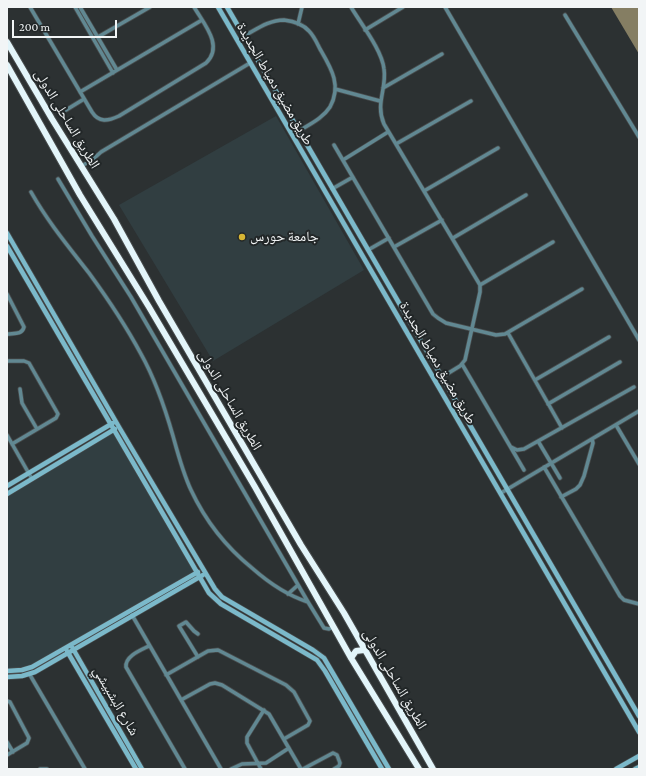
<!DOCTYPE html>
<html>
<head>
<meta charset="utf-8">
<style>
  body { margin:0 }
  #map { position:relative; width:646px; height:776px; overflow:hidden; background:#2c3132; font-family:"Crimson Pro",serif }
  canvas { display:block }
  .frame { position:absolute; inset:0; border:8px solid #f2f5f6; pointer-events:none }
  .scale { position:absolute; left:12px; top:20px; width:105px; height:18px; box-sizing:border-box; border:2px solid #f2f5f6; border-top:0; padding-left:5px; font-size:12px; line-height:14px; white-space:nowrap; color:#f2f5f6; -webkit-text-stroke:3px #222728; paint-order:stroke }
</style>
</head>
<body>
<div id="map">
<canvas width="646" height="776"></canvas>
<div class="frame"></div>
<div class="scale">200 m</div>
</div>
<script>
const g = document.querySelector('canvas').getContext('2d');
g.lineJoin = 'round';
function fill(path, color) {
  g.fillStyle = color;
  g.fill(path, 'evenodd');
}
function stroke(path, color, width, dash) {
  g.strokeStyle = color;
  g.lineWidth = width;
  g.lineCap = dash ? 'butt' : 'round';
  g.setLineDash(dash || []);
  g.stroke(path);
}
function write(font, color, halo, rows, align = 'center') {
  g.font = font + ' "Crimson Pro","Noto Naskh Arabic",serif';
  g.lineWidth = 4;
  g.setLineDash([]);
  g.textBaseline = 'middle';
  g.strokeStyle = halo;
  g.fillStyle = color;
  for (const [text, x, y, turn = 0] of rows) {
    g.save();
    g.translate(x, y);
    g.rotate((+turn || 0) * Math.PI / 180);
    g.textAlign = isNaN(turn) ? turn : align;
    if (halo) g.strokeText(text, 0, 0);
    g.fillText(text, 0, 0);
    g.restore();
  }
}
const built = new Path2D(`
  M 276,116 L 364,270 L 213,361 L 119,205 Z
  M 115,426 L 201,573 L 35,668 L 22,673 L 7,675 L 7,490 Z`);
const water = new Path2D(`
  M 611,7 L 639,7 L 639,54 Z`);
const street = new Path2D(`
  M 30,7 L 92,112 C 99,123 108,121 119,116 L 206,63 C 224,46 204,24 194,7
  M 75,7 L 113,73
  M 80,7 L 117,70
  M 351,7 C 361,24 382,50 384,69 C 387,89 375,103 384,124 L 480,285 L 480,292 L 465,360 L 460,366 L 442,377
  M 445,7 L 639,340
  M 565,15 L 639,137
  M 298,24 L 302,7
  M 365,30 L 403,7
  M 244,36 C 257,29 269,20 284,20 C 292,21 303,24 309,31 C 314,36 317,43 320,49 C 331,68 342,85 330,107 C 323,118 310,124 299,131
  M 98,37 L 150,7
  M 383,88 L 442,54
  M 335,89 L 380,101
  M 80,92 L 202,20
  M 66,110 L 84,99
  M 396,144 L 471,101
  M 334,145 L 433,314 L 438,318 L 446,323 L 496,335 L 505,334 L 582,289
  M 343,160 L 388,132
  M 81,166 L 91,161 L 101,152 L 250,63
  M 58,179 L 92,236 L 131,297 L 308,602 L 324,628 L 329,629 L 333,627
  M 332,189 L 353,177
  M 424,191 L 498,148
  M 31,192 C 48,222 68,246 89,273 C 108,299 126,326 141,354 C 155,379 165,408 173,436 C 178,454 183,473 191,490 C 205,520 226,547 252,568 C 269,583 286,595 308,602
  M 453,238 L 526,195
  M 394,247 L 442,220
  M 368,250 L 389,238
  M 480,285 L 553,242
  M 7,294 L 24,327 C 22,335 14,333 7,334
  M 508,333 L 562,428
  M 7,361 L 24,361 L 29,363 L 58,414 L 56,418 L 12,444
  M 462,364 L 524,470
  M 535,380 L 609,337
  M 20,389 L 22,403 L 37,429
  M 548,404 L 620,362
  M 616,425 L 639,464
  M 7,435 L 32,479
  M 538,441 L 560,478
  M 511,447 L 517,450 L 524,449 L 634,387
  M 544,467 L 620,596 L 624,600 L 639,604
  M 501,493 L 639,411
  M 561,497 L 576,489 L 580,485 L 584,476 L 593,443 L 592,439
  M 288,594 L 298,585
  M 132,615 L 221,769
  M 149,646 C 141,650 125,656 126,667 L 185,769
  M 198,657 L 179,626 L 186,622 L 194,631 L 198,634
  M 30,675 L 85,769
  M 166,675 L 208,651 L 218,650 L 286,685 L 294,692 L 310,721 L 308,725 L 284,739
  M 181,700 L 210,684 L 215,683 L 222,685 L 269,714 L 301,769
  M 7,701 L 10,702 L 29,738 L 27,743 L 7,755
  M 7,742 L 13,752
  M 40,769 L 47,769
  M 231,769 L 242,764 L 266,763 L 289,748
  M 261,769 L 247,743 L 247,737 L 264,710
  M 303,769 L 333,753 L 337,755 L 340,763 L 339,766 L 334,769`);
const secondary = new Path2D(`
  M 218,7 L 639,732
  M 227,7 L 639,716
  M 7,233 L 119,427 L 215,589 L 222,597 L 313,650 L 324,658 L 389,769
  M 7,246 L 209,593 L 221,604 L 317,660 L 325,671 L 382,769
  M 7,486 L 113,423
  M 7,494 L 115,429
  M 72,647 L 142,769
  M 67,651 L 136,769
  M 7,671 L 22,670 L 32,667 L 198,572
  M 7,677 L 22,676 L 35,672 L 203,575
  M 616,769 L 639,756
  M 635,769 L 639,767`);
const highway = new Path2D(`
  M 7,42 L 52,119 L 114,219 L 159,301 L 301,545 L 344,613 L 433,769
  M 7,65 L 80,195 L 149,307 L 255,487 L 351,658 L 419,769
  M 351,658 L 356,651 L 364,650`);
const markers = [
  [242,237,4,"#d6b534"]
];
const streetNames = [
  ["طريق مضيق دمياط الجديدة",275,84,60],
  ["الطريق الساحلى الدولى",67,119,59],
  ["طريق مضيق دمياط الجديدة",438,363,60],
  ["الطريق الساحلى الدولى",230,400,60],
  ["الطريق الساحلى الدولى",395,679,60],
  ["شارع البشبيشي",116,701,60]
];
const poiNames = [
  ["جامعة حورس",250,237]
];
fill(built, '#313e41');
fill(water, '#857e63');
stroke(street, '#484c4d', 5);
stroke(secondary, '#484c4d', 6);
stroke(highway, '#484c4d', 8);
stroke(street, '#618892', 3.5);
stroke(secondary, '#7bb9ca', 4.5);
stroke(highway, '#e3f5fa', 6);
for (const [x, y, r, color] of markers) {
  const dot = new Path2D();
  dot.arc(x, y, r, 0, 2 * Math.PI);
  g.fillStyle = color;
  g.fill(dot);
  stroke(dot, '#222728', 1.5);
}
write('14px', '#f2f5f6', '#222728', streetNames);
write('14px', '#f2f5f6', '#222728', poiNames, 'left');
</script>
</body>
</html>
